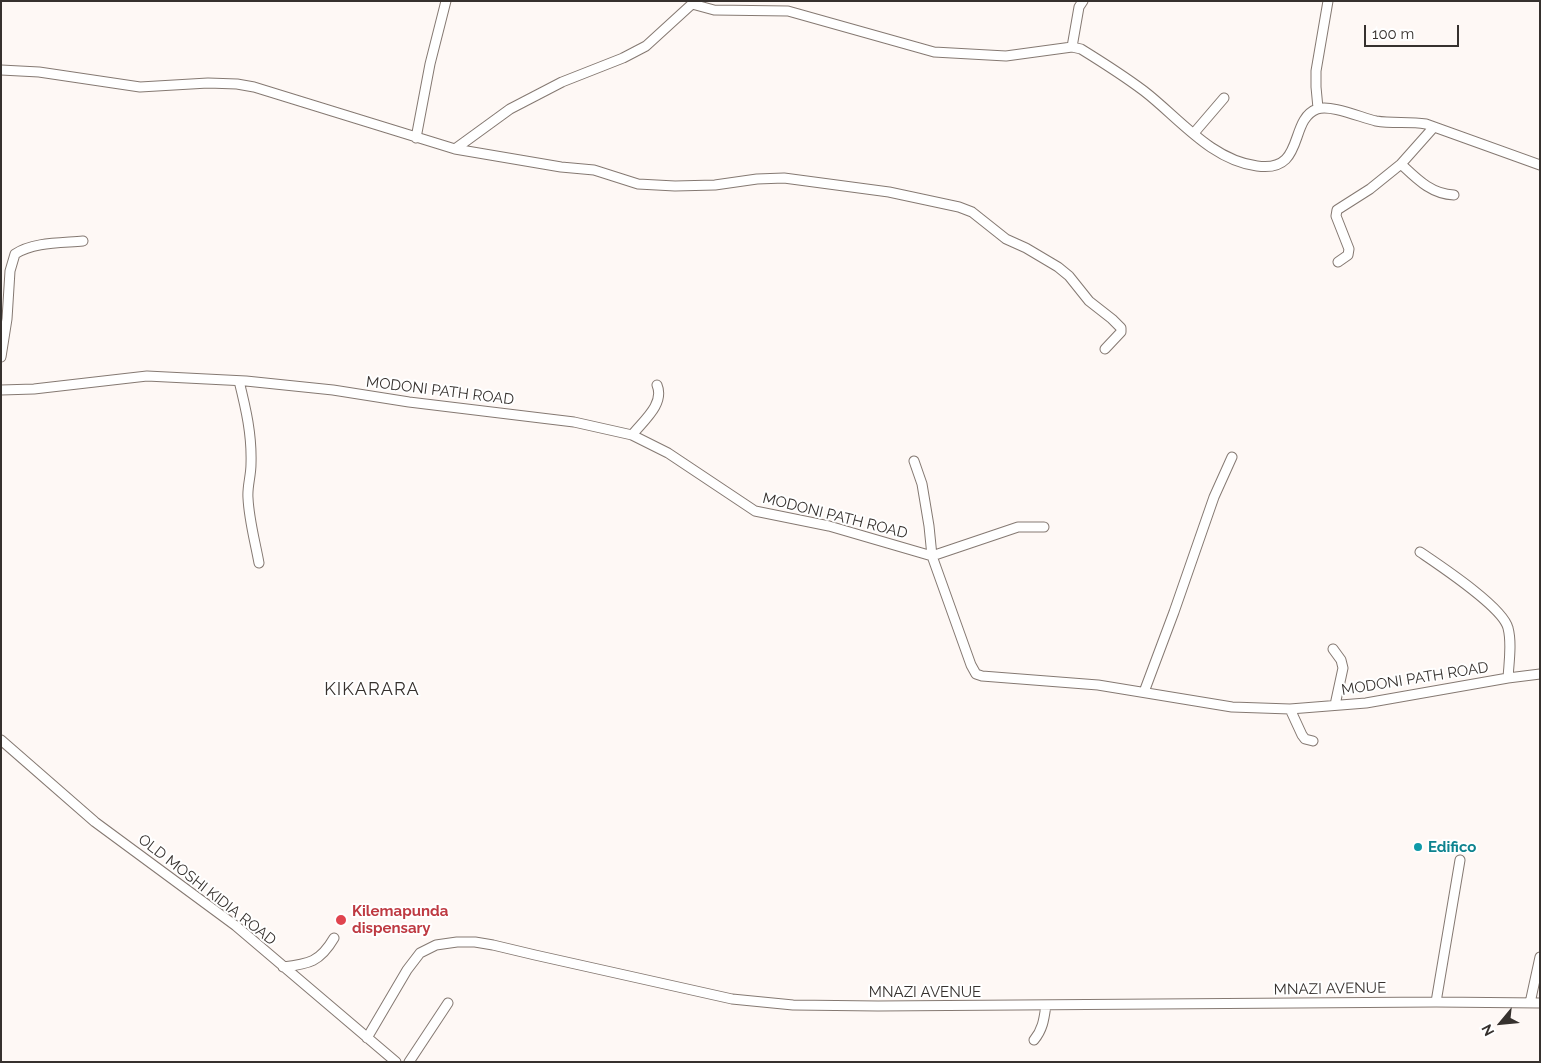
<!DOCTYPE html>
<html>
<head>
<meta charset="utf-8">
<style>
  body { margin:0 }
  #map { position:relative; width:1541px; height:1063px; overflow:hidden; background:#fef8f5; font-family:Raleway,sans-serif }
  canvas { display:block }
  .frame { position:absolute; inset:0; border:2px solid #36312e; pointer-events:none }
  .north { position:absolute; left:1476px; top:998px; width:50px; height:50px; -webkit-text-stroke:4px #fff; paint-order:stroke; rotate:242deg; font-size:14px; font-weight:700; line-height:20px; text-align:center; color:#36312e }
  .north::after { content:''; display:block; margin:auto; width:18px; height:22px; background:#36312e; clip-path:polygon(50% 0,100% 100%,50% 72%,0 100%) }
  .scale { position:absolute; left:1364px; top:25px; width:95px; height:22px; box-sizing:border-box; border:2px solid #36312e; border-top:0; padding-left:6px; font-size:15px; line-height:18px; white-space:nowrap; color:#36312e; -webkit-text-stroke:4px #fff; paint-order:stroke }
</style>
</head>
<body>
<div id="map">
<canvas width="1541" height="1063"></canvas>
<div class="frame"></div>
<div class="north">N</div>
<div class="scale">100 m</div>
</div>
<script>
const g = document.querySelector('canvas').getContext('2d');
g.lineJoin = 'round';
function stroke(path, color, width, dash) {
  g.strokeStyle = color;
  g.lineWidth = width;
  g.lineCap = dash ? 'butt' : 'round';
  g.setLineDash(dash || []);
  g.stroke(path);
}
function write(font, color, halo, rows, align = 'center') {
  g.font = font + ' Raleway,sans-serif';
  g.lineWidth = 4;
  g.setLineDash([]);
  g.textBaseline = 'middle';
  g.strokeStyle = halo;
  g.fillStyle = color;
  for (const [text, x, y, turn = 0] of rows) {
    g.save();
    g.translate(x, y);
    g.rotate((+turn || 0) * Math.PI / 180);
    g.textAlign = isNaN(turn) ? turn : align;
    if (halo) g.strokeText(text, 0, 0);
    g.fillText(text, 0, 0);
    g.restore();
  }
}
const minor = new Path2D(`
  M 692,1 L 692,4 L 714,10 L 788,11 L 934,52 L 1006,56 L 1072,47 L 1081,49 C 1102,62 1124,76 1144,91 C 1179,118 1211,160 1257,166 C 1306,173 1288,120 1317,109 C 1331,104 1362,118 1376,121 C 1393,124 1409,121 1426,124 L 1540,165
  M 1072,47 L 1079,7 L 1083,1
  M 1,70 L 39,72 L 140,87 L 208,83 L 237,84 L 254,87 L 455,149 L 561,167 L 594,170 L 638,184 L 675,186 L 715,185 L 757,179 L 784,178 L 889,192 L 959,207 L 972,212 L 1006,239 L 1026,248 L 1058,267 L 1069,276 L 1089,301 L 1112,319 L 1121,328 L 1121,332 L 1105,349
  M 1318,108 L 1316,87 L 1316,71 L 1328,1
  M 1194,133 L 1224,98
  M 416,138 L 430,64 L 446,1
  M 455,149 L 510,109 L 562,82 L 623,58 L 646,46 L 692,4
  M 1401,164 C 1417,179 1431,194 1454,195
  M 1338,262 L 1348,255 L 1349,249 L 1336,216 L 1337,210 L 1370,189 L 1401,164 L 1433,128
  M 1,357 L 7,319 L 10,271 L 15,254 C 33,242 61,243 83,241
  M 239,381 C 246,409 252,435 251,464 C 251,476 247,487 248,498 C 249,520 255,541 259,563
  M 1,390 L 34,389 L 147,376 L 246,381 L 333,390 L 409,402 L 574,422 L 632,435 L 668,453 L 755,511 L 829,526 L 932,556 L 971,665 L 976,674 L 982,676 L 1098,685 L 1232,707 L 1290,709 L 1366,703 L 1508,678 L 1540,674
  M 632,435 C 643,421 665,404 657,385
  M 914,461 L 922,484 L 929,526 L 932,556 L 1018,527 L 1044,527
  M 1420,552 C 1439,565 1503,607 1508,628 C 1512,643 1509,662 1508,678
  M 1333,649 L 1341,660 L 1343,668 L 1335,705
  M 1144,692 L 1174,612 L 1214,497 L 1232,457
  M 1290,709 L 1302,735 L 1305,739 L 1313,741
  M 1,740 L 95,822 L 236,926 L 396,1062
  M 283,967 C 309,964 320,962 334,938
  M 1436,1002 L 1460,860
  M 1530,1003 L 1540,957
  M 367,1038 L 407,970 L 420,953 L 436,945 L 457,942 L 475,942 L 493,945 L 535,955 L 732,999 L 793,1005 L 878,1006 L 1436,1002 L 1540,1003
  M 1034,1040 C 1043,1029 1044,1019 1046,1005
  M 409,1062 L 448,1003`);
const markers = [
  [1418,847,5,"#0f9aa8"],
  [341,920,6,"#e0444e"]
];
const streetNames = [
  ["MODONI PATH ROAD",440,391,7],
  ["MODONI PATH ROAD",835,516,14],
  ["MODONI PATH ROAD",1415,679,-9],
  ["OLD MOSHI KIDIA ROAD",207,890,38],
  ["MNAZI AVENUE",1330,989,-1],
  ["MNAZI AVENUE",925,992]
];
const cultureNames = [
  ["Edifico",1428,847]
];
const healthNames = [
  ["Kilemapunda",352,911],
  ["dispensary",352,928]
];
const quarterNames = [
  ["KIKARARA",372,690]
];
stroke(minor, '#857972', 11);
stroke(minor, '#fff', 9);
for (const [x, y, r, color] of markers) {
  const dot = new Path2D();
  dot.arc(x, y, r, 0, 2 * Math.PI);
  g.fillStyle = color;
  g.fill(dot);
  stroke(dot, '#fff', 2);
}
write('15px', '#36312e', '#fff', streetNames);
write('bold 15px', '#0d838f', '#fff', cultureNames, 'left');
write('bold 15px', '#be3a42', '#fff', healthNames, 'left');
g.letterSpacing = '1px';
write('18px', '#36312e', '#fff', quarterNames);
g.letterSpacing = '0px';
</script>
</body>
</html>
